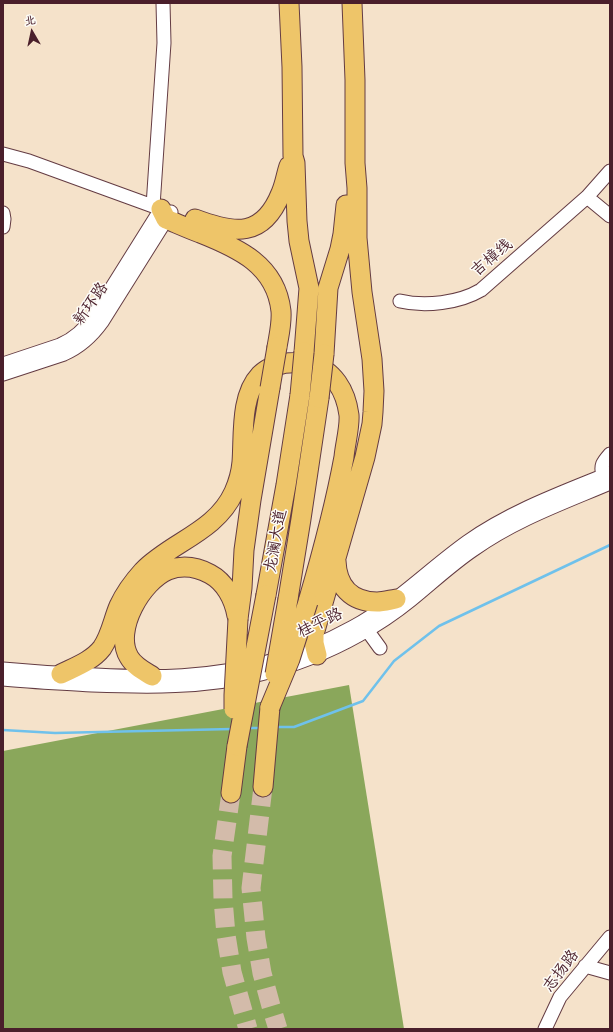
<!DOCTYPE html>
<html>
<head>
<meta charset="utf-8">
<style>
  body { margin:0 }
  #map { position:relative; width:613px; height:1032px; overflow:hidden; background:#f5e2ca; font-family:Caveat,"LXGW WenKai TC",sans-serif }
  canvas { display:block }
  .frame { position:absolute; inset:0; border:4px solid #4a1f2b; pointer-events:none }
  .north { position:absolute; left:12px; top:12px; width:40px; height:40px; -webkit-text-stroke:3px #fdfcf7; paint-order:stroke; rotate:351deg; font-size:11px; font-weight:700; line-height:16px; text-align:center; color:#4a1f2b }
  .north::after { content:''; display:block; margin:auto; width:14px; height:18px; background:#4a1f2b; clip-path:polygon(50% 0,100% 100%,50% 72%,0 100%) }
</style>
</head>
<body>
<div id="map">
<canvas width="613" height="1032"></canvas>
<div class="frame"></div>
<div class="north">北</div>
</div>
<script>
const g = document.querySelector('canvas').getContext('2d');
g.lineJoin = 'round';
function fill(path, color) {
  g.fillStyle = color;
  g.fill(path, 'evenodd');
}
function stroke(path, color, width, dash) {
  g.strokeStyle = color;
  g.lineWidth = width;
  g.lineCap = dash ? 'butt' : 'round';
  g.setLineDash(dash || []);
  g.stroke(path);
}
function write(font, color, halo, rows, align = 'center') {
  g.font = font + ' Caveat,"LXGW WenKai TC",sans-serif';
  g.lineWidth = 3;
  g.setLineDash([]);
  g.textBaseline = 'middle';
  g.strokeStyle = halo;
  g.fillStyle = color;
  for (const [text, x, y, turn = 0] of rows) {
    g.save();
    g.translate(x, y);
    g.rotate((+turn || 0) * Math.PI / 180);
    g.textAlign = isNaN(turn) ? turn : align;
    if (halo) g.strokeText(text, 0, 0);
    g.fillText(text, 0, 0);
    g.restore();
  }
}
const forest = new Path2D(`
  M 349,685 L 404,1029 L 3,1029 L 3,751 Z`);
const stream = new Path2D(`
  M 275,727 L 294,727 L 363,701 L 394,661 L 439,626 L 610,545
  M 247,728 L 260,728
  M 3,730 L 55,733 L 232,729`);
const highwayTunnel = new Path2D(`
  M 263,787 L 251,888 L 256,938 L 262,973 L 271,1006 L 278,1029
  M 231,793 L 222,856 L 223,899 L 226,935 L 232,972 L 248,1029`);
const minor = new Path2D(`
  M 3,154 L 29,161 L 161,209 L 94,316 C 85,329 74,339 60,345 L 3,364
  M 587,197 L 610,216
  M 153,206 L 164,43 L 163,3
  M 3,213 L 4,219 L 3,227
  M 400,301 C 425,307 459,303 481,290 L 587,197 L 610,171
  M 3,374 L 64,354 C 80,347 92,336 102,322 L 171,212
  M 603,476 C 600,465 603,462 610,454
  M 367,630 L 380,648
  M 3,669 C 34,672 65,674 96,675 C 153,678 212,678 267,662 C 297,654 326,642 353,627 C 395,604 428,570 467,542 C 511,511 561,493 610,473
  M 3,679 C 33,682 62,683 92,685 C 147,687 204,688 257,675 C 293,666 327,653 359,635 C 377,625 395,613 411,600 C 432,583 451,565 473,550 C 515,520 563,503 610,483
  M 585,966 L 610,973
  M 545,1029 L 560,997 L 610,937`);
const highway = new Path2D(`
  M 289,3 L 292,67 L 293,156 L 295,163 L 297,221 L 299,241 L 309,288 L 304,352
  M 161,209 L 166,219 C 178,224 189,229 200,233 C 238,248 276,265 281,311 C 282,323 279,335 277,347
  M 195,219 C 235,234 263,238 281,193 C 285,184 286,175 289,166
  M 324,354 L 328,288 L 340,249 L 343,234 L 346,205
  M 336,561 C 337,586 351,602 377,602 C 383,602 390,600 396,599
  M 266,595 L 286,485 L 300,395
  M 288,599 L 301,519 L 319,398
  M 238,619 L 242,588 L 244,550 L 251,500 L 270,388
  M 317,655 L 314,643 L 314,634 L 365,457 L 372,424 L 373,412 L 374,391 L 372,359 L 362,292 L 357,238 L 357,188 L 355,163 L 355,80 L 352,3
  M 61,674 C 75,667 92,661 102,648 C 111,635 113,620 119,606 C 125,593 133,582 143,571 C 171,542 216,532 234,492 C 238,483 241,473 242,462 C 244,435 240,396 260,375 C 274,362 292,361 309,364 C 334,369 346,392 349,415 C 350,427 345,445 344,457 C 335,506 322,554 308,602
  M 152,676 C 144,671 134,666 129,657 C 113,630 142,581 168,570 C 182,565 197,567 210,574 C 225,582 234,599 237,616
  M 263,787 L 270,707
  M 231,793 L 237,746`);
const highwayBridge = new Path2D(`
  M 270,388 L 277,347
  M 300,395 L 304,352
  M 319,398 L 324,354
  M 275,674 L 288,599
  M 270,707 L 290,659 L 308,602
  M 234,709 L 234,695 L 238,619
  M 237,746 L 266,595`);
const streetNames = [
  ["吉樟线",492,258,-40],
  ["新环路",91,304,-55],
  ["龙澜大道",276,541,-80],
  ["桂平路",320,623,-25],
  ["志扬路",561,971,-53]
];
fill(forest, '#8aa75b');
stroke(stream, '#6fc1eb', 2.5);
stroke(highwayTunnel, '#d3bbaa', 19, [19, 10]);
stroke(minor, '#643c43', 15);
stroke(highway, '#643c43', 21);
stroke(minor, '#fff', 13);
stroke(highway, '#eec569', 19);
stroke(highwayBridge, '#643c43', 21, []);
stroke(highwayBridge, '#eec569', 19);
write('16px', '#4a1f2b', '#fdfcf7', streetNames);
</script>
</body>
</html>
